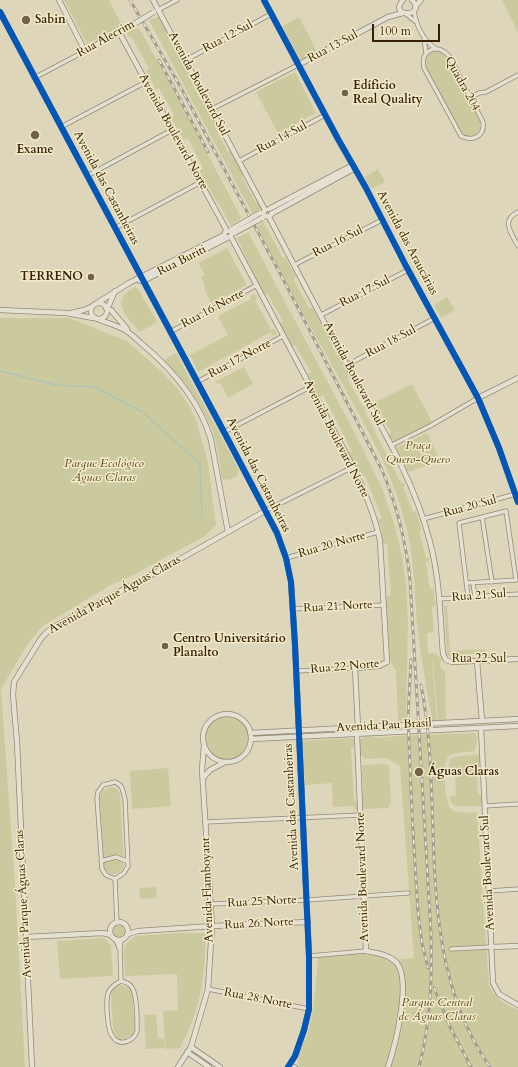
<!DOCTYPE html>
<html>
<head>
<meta charset="utf-8">
<style>
  body { margin:0 }
  #map { position:relative; width:518px; height:1067px; overflow:hidden; background:#ded6ba; font-family:Cardo,serif }
  canvas { display:block }
  .scale { position:absolute; left:372px; top:24px; width:68px; height:18px; box-sizing:border-box; border:2px solid #372207; border-top:0; padding-left:5px; font-size:12px; line-height:14px; white-space:nowrap; color:#372207; -webkit-text-stroke:3px #f3eac8; paint-order:stroke }
</style>
</head>
<body>
<div id="map">
<canvas width="518" height="1067"></canvas>
<div class="scale">100 m</div>
</div>
<script>
const g = document.querySelector('canvas').getContext('2d');
g.lineJoin = 'round';
function fill(path, color) {
  g.fillStyle = color;
  g.fill(path, 'evenodd');
}
function stroke(path, color, width, dash) {
  g.strokeStyle = color;
  g.lineWidth = width;
  g.lineCap = dash ? 'butt' : 'round';
  g.setLineDash(dash || []);
  g.stroke(path);
}
function write(font, color, halo, rows, align = 'center') {
  g.font = font + ' Cardo,serif';
  g.lineWidth = 3;
  g.setLineDash([]);
  g.textBaseline = 'middle';
  g.strokeStyle = halo;
  g.fillStyle = color;
  for (const [text, x, y, turn = 0] of rows) {
    g.save();
    g.translate(x, y);
    g.rotate((+turn || 0) * Math.PI / 180);
    g.textAlign = isNaN(turn) ? turn : align;
    if (halo) g.strokeText(text, 0, 0);
    g.fillText(text, 0, 0);
    g.restore();
  }
}
const green = new Path2D(`
  M 64,0 L 109,0 L 122,25 L 87,44 Z
  M 502,0 L 518,0 L 518,33 Z
  M 157,17 L 160,17 L 171,37 L 169,39 L 176,53 L 178,52 L 190,73 L 188,75 L 201,101 L 204,101 L 217,124 L 215,127 L 228,152 L 231,150 L 244,175 L 242,177 L 256,203 L 259,202 L 261,209 L 260,211 L 253,214 L 252,213 L 149,20 Z
  M 299,17 L 317,52 L 300,61 L 282,26 Z
  M 139,28 L 169,82 L 241,217 L 240,220 L 231,225 L 199,171 L 203,168 L 188,138 L 184,140 L 171,118 L 174,115 L 159,88 L 156,90 L 146,70 L 149,68 L 132,38 L 128,36 L 127,33 L 128,31 Z
  M 433,51 L 440,52 L 445,56 L 480,121 L 480,129 L 475,135 L 467,136 L 461,132 L 426,67 C 424,60 426,55 433,51 Z
  M 295,72 L 316,113 L 278,133 L 256,92 Z
  M 378,169 L 385,182 L 374,188 L 371,189 L 365,177 Z
  M 263,222 L 283,258 L 285,257 L 296,277 L 293,279 L 309,308 L 312,307 L 337,356 L 338,355 L 349,376 L 347,378 L 363,407 L 365,406 L 366,408 L 364,410 L 401,483 L 404,483 L 405,486 L 403,487 L 413,512 L 416,511 L 422,530 L 419,531 L 426,558 L 429,558 L 429,561 L 426,562 L 430,589 L 434,589 L 435,606 L 432,607 L 434,632 L 427,633 L 428,653 L 435,653 L 442,659 L 440,664 L 441,668 L 445,671 L 446,722 L 438,722 L 433,662 L 432,662 L 437,721 L 432,721 C 428,692 422,664 418,634 C 414,594 415,554 403,515 C 390,467 364,424 341,381 C 312,330 284,279 257,227 Z
  M 248,232 L 361,445 L 382,488 L 395,527 L 402,556 L 406,584 L 408,621 L 406,720 L 398,721 L 396,670 L 391,663 L 390,656 L 386,596 L 391,596 L 387,544 L 383,543 L 382,532 L 378,520 L 382,518 L 365,476 L 361,477 L 349,453 L 352,451 L 323,395 L 320,397 L 308,374 L 311,372 L 295,345 L 292,346 L 280,323 L 283,321 L 267,293 L 264,295 L 237,238 Z
  M 227,248 L 247,285 L 212,304 L 204,289 L 205,286 L 201,277 L 205,275 L 198,263 Z
  M 135,287 L 138,289 L 157,322 L 140,332 C 126,318 109,300 135,287 Z
  M 253,294 L 256,295 L 257,298 L 255,300 L 271,330 L 274,329 L 277,334 L 273,336 L 271,332 L 198,372 L 190,355 L 228,335 L 218,316 L 251,299 L 250,296 Z
  M 447,297 L 455,310 L 441,318 L 434,305 Z
  M 0,318 L 69,318 L 127,341 L 162,372 L 178,389 L 191,409 L 197,423 L 208,463 L 216,525 L 205,536 L 135,574 L 109,586 L 43,626 L 29,642 L 1,689 L 15,884 L 25,1067 L 0,1067 Z
  M 176,353 L 239,470 L 237,476 L 229,480 L 222,479 C 220,465 216,438 210,425 C 199,400 183,379 164,360 Z
  M 244,367 L 253,384 L 228,398 L 220,383 L 217,384 L 215,382 Z
  M 412,384 L 432,422 L 392,443 L 388,435 L 391,432 L 376,405 L 374,407 L 372,404 Z
  M 427,433 L 439,458 L 437,461 L 409,472 L 406,470 L 396,451 L 396,448 Z
  M 444,606 L 447,606 L 450,651 L 485,649 L 485,653 L 447,656 Z
  M204 737a23 23 0 1 1 46 0a23 23 0 1 1-46 0Z
  M 473,733 L 476,734 L 477,739 L 475,751 C 469,752 456,752 450,755 C 441,759 444,805 452,810 C 459,814 470,812 477,812 L 489,986 C 496,999 505,1004 518,1010 L 518,1067 L 300,1067 C 294,1056 304,1045 307,1035 C 315,1009 316,983 318,956 L 373,953 L 394,960 L 414,958 L 400,766 L 386,758 L 365,759 L 360,754 L 359,740 L 367,736 L 382,738 L 397,736 Z
  M 354,738 L 354,747 L 351,748 L 354,801 L 358,801 L 358,810 L 355,810 L 354,806 L 333,807 L 332,783 L 305,785 L 302,741 Z
  M 482,754 L 483,767 L 476,767 L 478,795 L 484,795 L 485,806 L 455,806 C 451,804 450,801 450,796 L 456,796 L 455,768 L 449,768 L 450,759 L 454,757 Z
  M 386,764 L 389,767 L 391,802 L 388,808 L 363,809 L 362,765 Z
  M 168,768 L 171,806 L 132,809 L 130,771 Z
  M 111,787 L 116,788 L 120,794 L 124,866 C 119,875 114,876 106,871 L 104,866 L 100,797 C 102,791 104,789 111,787 Z
  M 156,887 L 157,898 L 140,899 L 139,888 Z
  M111 930a7 7 0 1 1 14 0a7 7 0 1 1-14 0Z
  M 180,933 L 206,933 C 204,979 202,1006 180,1048 L 165,1049 L 163,1011 L 178,1010 L 177,974 L 125,976 L 124,949 L 126,945 L 132,938 L 136,936 Z
  M 104,938 L 111,945 L 113,976 L 60,979 L 57,941 Z
  M 120,985 L 129,987 L 132,991 L 135,1030 L 131,1036 C 122,1041 115,1039 113,1029 L 111,994 L 112,990 Z
  M 156,1014 L 158,1038 L 164,1038 L 164,1048 L 146,1049 L 144,1015 Z`);
const stream = new Path2D(`
  M 0,371 L 56,385 L 95,387 L 142,412
  M 145,414 L 200,464 L 202,517`);
const pedestrian = new Path2D(`
  M 290,1064 L 296,1067`);
const minor = new Path2D(`
  M 158,10 L 177,0
  M 414,10 C 416,26 422,39 436,49
  M 406,14 L 416,22
  M 424,39 L 426,53
  M 433,49 C 440,48 444,51 449,56 L 483,122 C 485,136 473,142 461,136 L 424,68 C 422,58 424,53 433,49 Z
  M 186,60 L 271,14
  M 34,78 L 85,51
  M 470,98 L 479,93 L 486,92 L 518,75
  M 212,109 L 298,65
  M 61,127 L 146,82
  M 239,161 L 325,115
  M 87,176 L 172,130
  M 518,212 C 500,220 512,234 518,246
  M 115,228 L 201,182
  M 294,265 L 382,220
  M 321,315 L 408,270
  M 170,332 L 257,285
  M 347,365 L 435,318
  M 197,382 L 283,336
  M 224,432 L 310,387
  M 392,445 L 430,426 L 478,398
  M 265,511 L 353,467
  M 482,517 L 492,582
  M 423,519 L 516,494
  M 286,558 L 378,532
  M 467,583 L 516,580 L 506,511 L 459,523 L 468,597
  M 473,583 L 475,597
  M 439,599 L 518,594
  M 293,609 L 384,605
  M 297,671 L 355,668
  M 115,782 L 120,785 L 122,788 L 125,799 L 128,866 L 124,873 L 115,879 L 106,875 L 102,869 L 97,798 L 98,792 L 103,785 Z
  M 485,806 L 518,804
  M 206,822 L 361,815
  M 101,861 L 116,857 L 127,861
  M 115,879 L 117,923
  M 489,891 L 518,889
  M 211,904 L 307,900 L 408,893
  M 116,940 L 119,948
  M 121,940 L 120,950 L 121,981
  M 451,949 L 491,947
  M 309,956 L 366,951
  M 121,981 C 124,982 128,983 130,985 C 138,992 137,1021 137,1031 C 134,1041 120,1047 113,1037 C 107,1031 105,998 109,991 C 112,986 117,983 121,981 Z
  M 208,989 L 309,1009`);
const tertiary = new Path2D(`
  M 59,0 L 85,51 L 129,27
  M 153,0 L 265,210
  M 403,0 C 387,18 428,17 412,0
  M 415,7 L 421,0
  M 119,32 L 227,231
  M 298,65 L 388,17 L 403,13
  M 269,209 L 353,165
  M 264,211 L 263,214 L 265,216 L 269,217 L 271,215
  M 271,214 L 355,168
  M 269,217 C 295,267 321,317 348,367 C 379,423 414,479 430,542 C 440,579 440,616 443,654 L 446,660 L 452,662 L 518,659
  M224.5 234a3.5 3.5 0 1 1 7 0a3.5 3.5 0 1 1-7 0Z
  M 231,237 L 353,467 C 364,491 375,515 380,541 L 387,662 L 379,666 L 355,668 L 358,728
  M 140,281 L 143,281 L 227,238
  M91 311a8 8 0 1 1 16 0a8 8 0 1 1-16 0Z
  M 97,303 L 129,283 L 224,235
  M 106,307 L 109,305 L 115,291
  M 106,308 L 111,310 L 127,329
  M 0,310 L 66,313 L 93,318
  M 71,313 L 84,310 L 93,306
  M 97,319 C 105,322 115,325 123,329 C 130,332 136,339 142,344 C 172,369 200,402 211,440 L 228,532
  M 478,398 L 518,378
  M 477,661 L 482,721
  M203 738a24 24 0 1 1 48 0a24 24 0 1 1-48 0Z
  M 481,728 L 493,983 L 499,994 L 518,1005
  M 250,733 L 518,719
  M 357,735 L 366,951 C 376,953 387,954 395,961 C 413,977 395,1046 388,1067
  M 251,739 L 518,726
  M 203,778 L 210,770 L 225,762
  M110 931a9 9 0 1 1 18 0a9 9 0 1 1-18 0Z
  M 128,934 L 138,931 L 212,926 L 308,922
  M 26,937 L 103,933 L 111,935
  M 491,947 L 518,946
  M 191,1047 L 220,1067
  M 187,1052 L 209,1067
  M 32,1067 L 17,742 L 13,695 L 14,682 L 40,640 L 45,634 L 52,628 L 175,562 L 265,511
  M 178,1067 L 191,1047 L 208,989 L 212,926 L 202,770 L 204,745`);
const secondary = new Path2D(`
  M 264,0 L 338,139 L 366,188 L 406,266 L 478,398 L 499,448 L 518,502
  M 0,12 L 224,432 L 277,533 L 286,558 L 291,582 L 295,645 L 309,956 L 309,1009 L 304,1030 L 295,1056 L 288,1067`);
const rail = new Path2D(`
  M 130,0 L 180,86 L 284,281 L 382,470 C 397,506 406,541 410,580 L 431,933 C 432,980 431,1021 419,1067
  M 159,60 L 208,152
  M 411,660 L 408,718 L 412,814 L 418,912 L 422,943 L 428,968
  M 421,685 C 446,812 411,954 490,1067
  M 434,988 L 450,1027 L 471,1067`);
const tertiaryBridge = new Path2D(`
  M 129,27 L 154,12
  M 232,229 L 260,213
  M 234,233 L 262,218`);
const cycleway = new Path2D(`
  M 264,0 L 338,139 L 366,188 L 406,266 L 478,398 L 499,448 L 518,502
  M 0,12 L 224,432 L 277,533 L 286,558 L 291,582 L 295,645 L 309,956 L 309,1009 L 304,1030 L 295,1056 L 288,1067`);
const markers = [
  [26,20,5,"#716146"],
  [345,93,4,"#716146"],
  [35,135,5,"#716146"],
  [91,277,4,"#716146"],
  [165,646,4,"#716146"],
  [419,772,5,"#716146"]
];
const poiNames = [
  ["Sabin",35,20],
  ["Edíficio",353,86],
  ["Real Quality",353,100],
  ["Exame",35,150,"center"],
  ["TERRENO",83,277,"right"],
  ["Centro Universitário",173,639],
  ["Planalto",173,653],
  ["Águas Claras",428,772]
];
const streetNames = [
  ["Rua 12 Sul",228,37,-28],
  ["Rua Alecrim",106,39,-29],
  ["Rua 13 Sul",333,47,-28],
  ["Avenida Boulevard Sul",198,84,62],
  ["Quadra 204",462,84,61],
  ["Avenida Boulevard Norte",173,132,61],
  ["Rua 14 Sul",282,138,-28],
  ["Avenida das Castanheiras",106,188,62],
  ["Rua 16 Sul",338,242,-27],
  ["Avenida das Araucárias",407,243,62],
  ["Rua Buriti",182,261,-27],
  ["Rua 17 Sul",365,292,-27],
  ["Rua 16 Norte",213,309,-28],
  ["Rua 18 Sul",391,342,-28],
  ["Rua 17 Norte",240,359,-28],
  ["Avenida Boulevard Sul",353,374,62],
  ["Avenida Boulevard Norte",336,439,63],
  ["Avenida das Castanheiras",258,475,63],
  ["Rua 20 Sul",470,507,-15],
  ["Rua 20 Norte",332,545,-16],
  ["Avenida Parque Águas Claras",115,595,-29],
  ["Rua 21 Sul",479,596,-4],
  ["Rua 21 Norte",338,607,-3],
  ["Rua 22 Sul",479,659],
  ["Rua 22 Norte",345,667,-5],
  ["Avenida Pau Brasil",384,726,-3],
  ["Avenida das Castanheiras",292,807,-93],
  ["Avenida Boulevard Sul",488,873,-93],
  ["Avenida Boulevard Norte",363,877,-92],
  ["Avenida Flamboyant",208,890,-92],
  ["Rua 25 Norte",262,902,-3],
  ["Avenida Parque Águas Claras",24,904,-93],
  ["Rua 26 Norte",259,924,-3],
  ["Rua 28 Norte",258,999,11]
];
const parkNames = [
  ["Praça",418,446],
  ["Quero-Quero",418,460],
  ["Parque Ecológico",104,464],
  ["Águas Claras",104,478],
  ["Parque Central",437,1003],
  ["de Águas Claras",437,1017]
];
fill(green, '#cbca9e');
stroke(stream, '#aec4b0', 1.5);
stroke(pedestrian, '#928a77', 4);
stroke(minor, '#928a77', 5);
stroke(tertiary, '#928a77', 6);
stroke(secondary, '#797260', 6);
stroke(pedestrian, '#e4e0d2', 2.5);
stroke(minor, '#e4e0d2', 3.5);
stroke(tertiary, '#e4e0d2', 4.5);
stroke(secondary, '#e4e0d2', 5);
stroke(rail, '#a39e91', 3);
stroke(rail, '#f3eac8', 1.5, [4.5]);
stroke(tertiaryBridge, '#928a77', 6, []);
stroke(tertiaryBridge, '#e4e0d2', 4.5);
stroke(cycleway, '#0057b8', 6);
for (const [x, y, r, color] of markers) {
  const dot = new Path2D();
  dot.arc(x, y, r, 0, 2 * Math.PI);
  g.fillStyle = color;
  g.fill(dot);
  stroke(dot, '#f3eac8', 1.5);
}
write('bold 12px', '#372207', '#f3eac8', poiNames, 'left');
write('12px', '#372207', '#f3eac8', streetNames);
write('italic 12px', '#584a27', '#f3eac8', parkNames);
</script>
</body>
</html>
